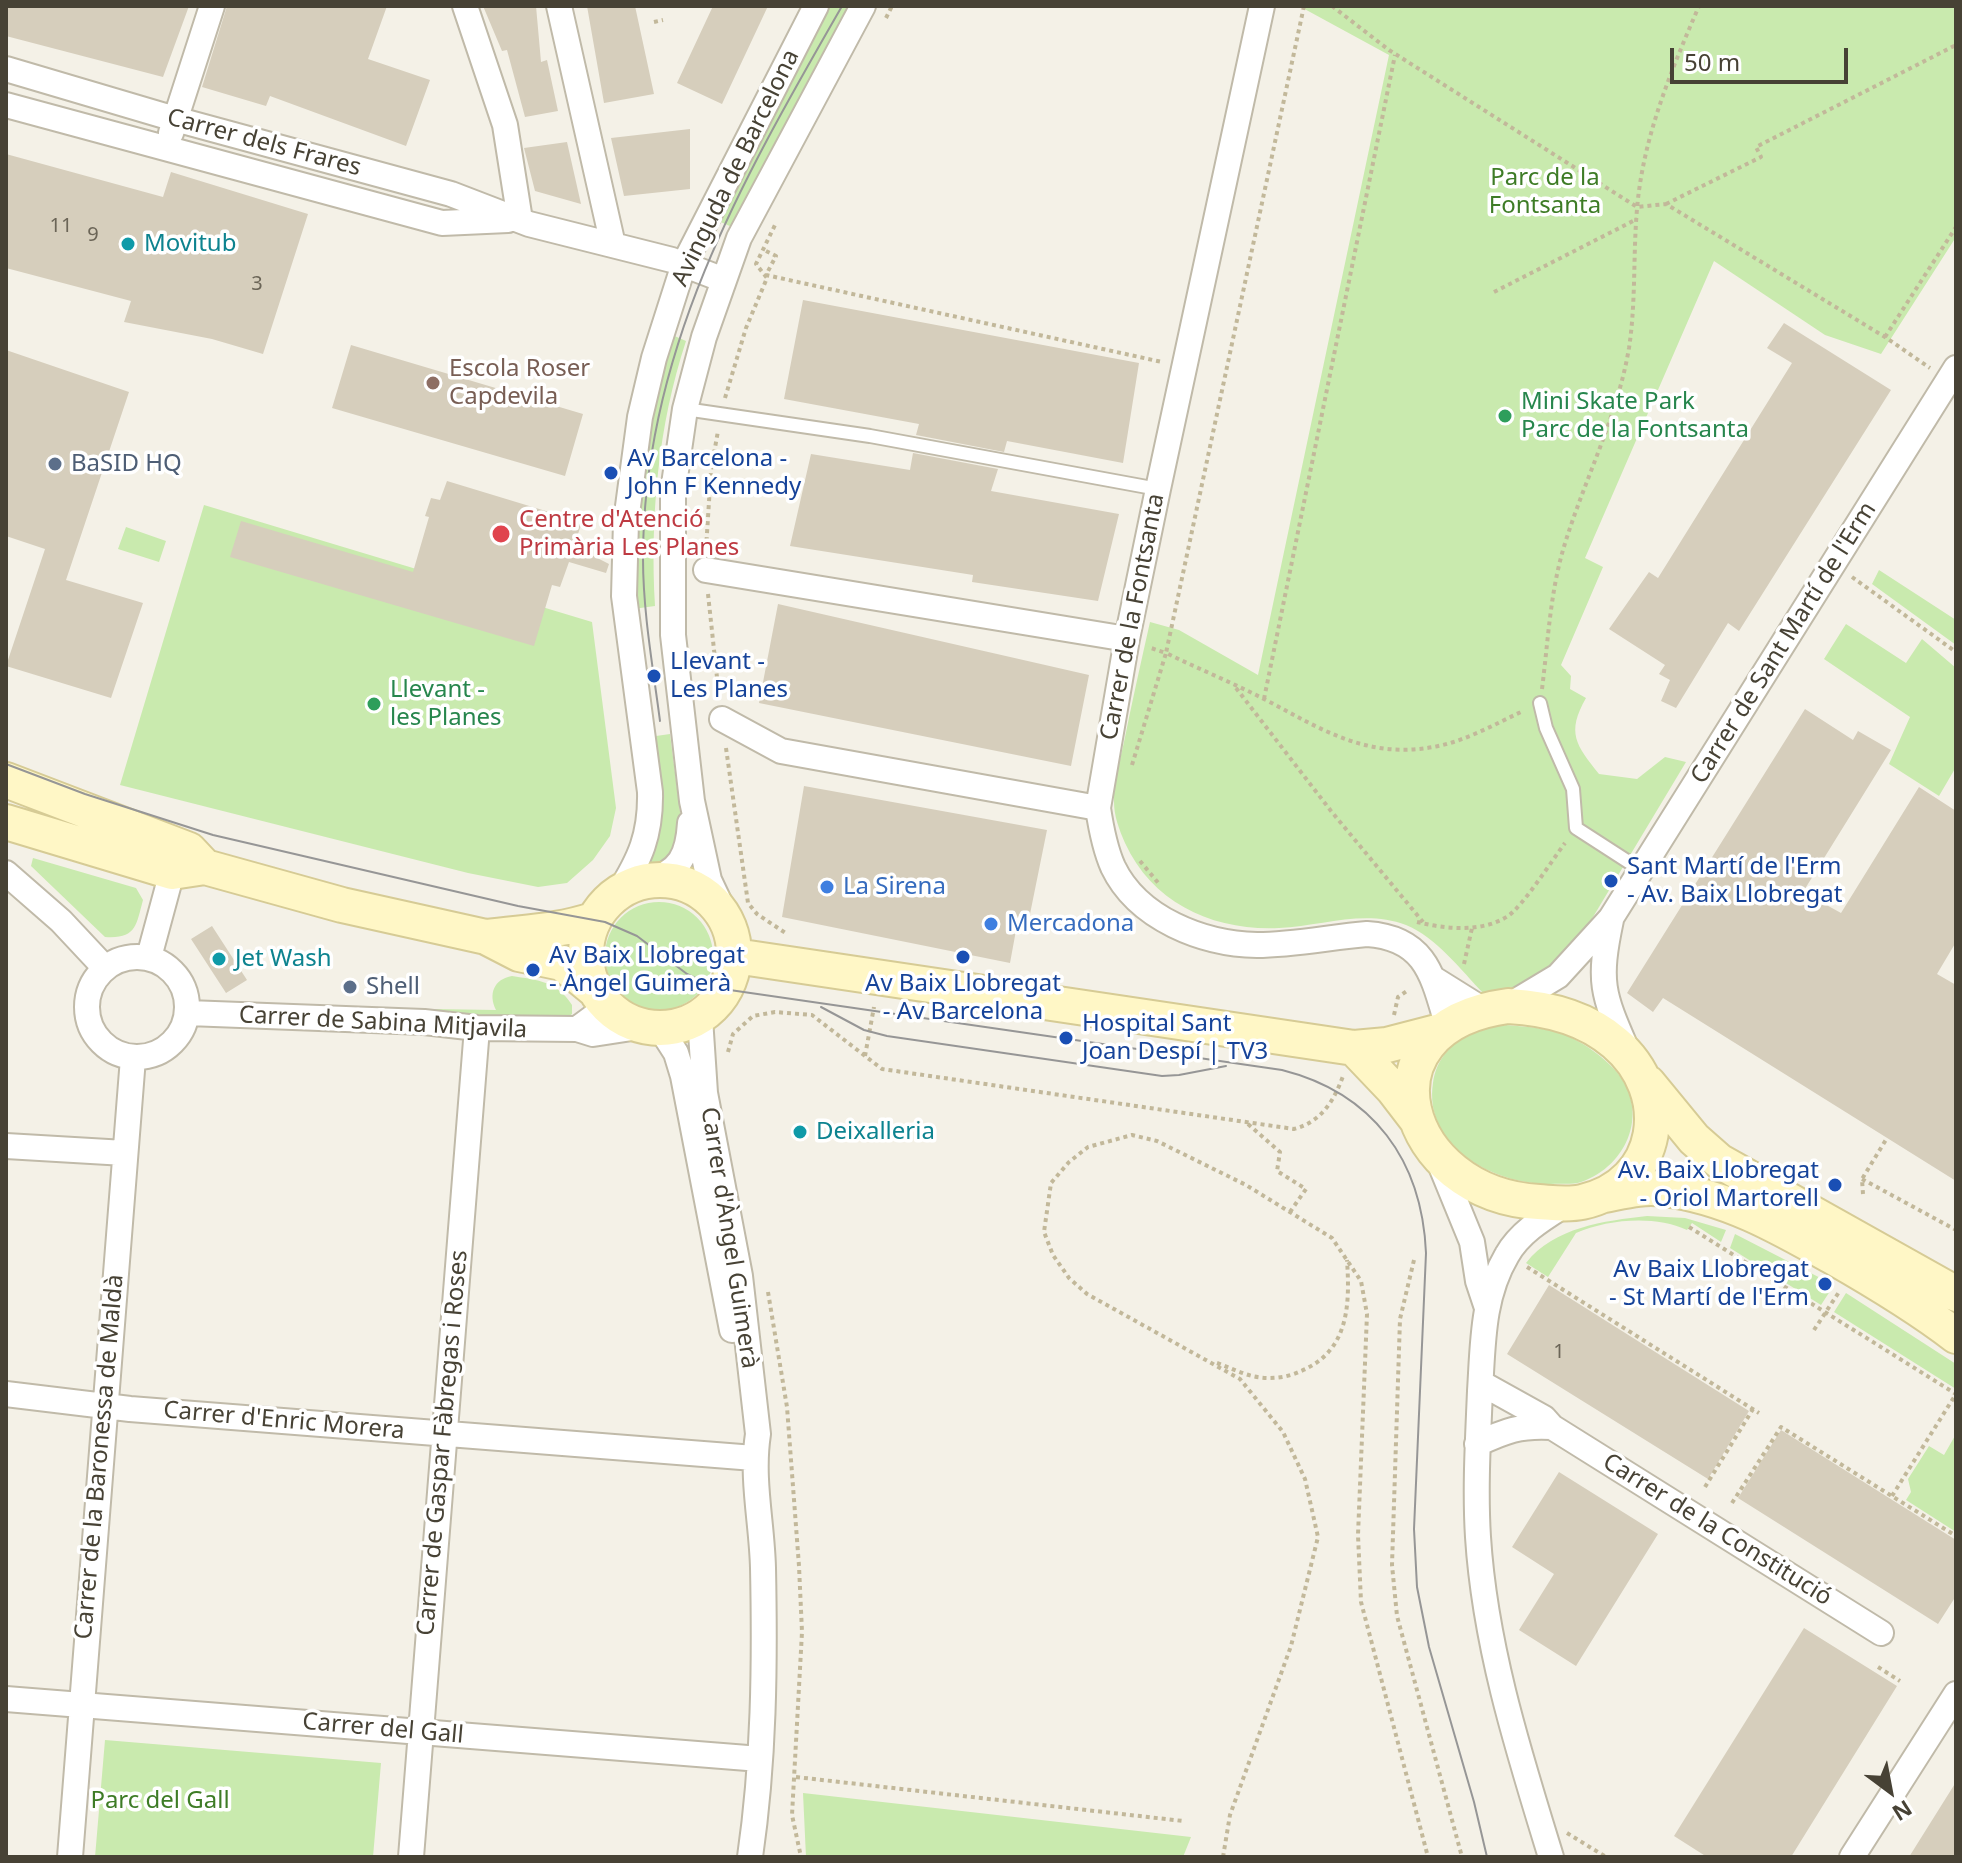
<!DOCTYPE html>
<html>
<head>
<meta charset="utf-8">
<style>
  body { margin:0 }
  #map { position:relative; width:1962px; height:1863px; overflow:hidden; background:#f4f1e7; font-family:"Noto Sans",sans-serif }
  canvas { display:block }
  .frame { position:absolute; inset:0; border:8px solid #474235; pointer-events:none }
  .north { position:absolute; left:1850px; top:1751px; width:80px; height:80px; -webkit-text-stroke:6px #fff; paint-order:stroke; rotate:148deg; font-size:22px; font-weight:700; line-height:32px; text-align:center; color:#474235 }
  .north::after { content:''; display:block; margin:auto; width:28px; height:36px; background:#474235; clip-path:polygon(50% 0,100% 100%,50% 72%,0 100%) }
  .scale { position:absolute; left:1670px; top:48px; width:178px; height:36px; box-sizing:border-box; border:4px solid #474235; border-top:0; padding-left:10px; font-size:24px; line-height:28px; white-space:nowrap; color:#474235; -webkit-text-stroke:6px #fff; paint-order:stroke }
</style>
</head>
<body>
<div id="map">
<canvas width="1962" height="1863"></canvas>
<div class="frame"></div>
<div class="north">N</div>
<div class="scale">50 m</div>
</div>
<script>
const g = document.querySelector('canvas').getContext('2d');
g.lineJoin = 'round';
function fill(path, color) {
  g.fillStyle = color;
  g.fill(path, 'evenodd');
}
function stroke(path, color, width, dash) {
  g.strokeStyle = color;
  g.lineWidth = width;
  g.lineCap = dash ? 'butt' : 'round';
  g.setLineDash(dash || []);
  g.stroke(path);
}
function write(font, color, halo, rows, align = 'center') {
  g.font = font + ' "Noto Sans",sans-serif';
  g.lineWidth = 7;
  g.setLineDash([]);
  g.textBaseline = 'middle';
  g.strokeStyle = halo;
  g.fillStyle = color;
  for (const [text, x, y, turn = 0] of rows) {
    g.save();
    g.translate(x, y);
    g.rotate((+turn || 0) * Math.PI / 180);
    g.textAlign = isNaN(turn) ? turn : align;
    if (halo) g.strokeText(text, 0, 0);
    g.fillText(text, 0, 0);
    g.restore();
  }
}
const green = new Path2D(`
  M 830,6 L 849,6 L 732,227 L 716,220 Z
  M 1299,6 L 1956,6 L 1956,237 L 1881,354 L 1825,335 L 1714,261 L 1585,558 L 1603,567 L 1561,665 L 1571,676 L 1570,689 L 1586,698 C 1566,733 1576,745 1599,774 L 1637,779 L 1665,757 L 1686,762 L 1587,927 L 1558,964 L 1529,984 L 1483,993 C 1461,970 1436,937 1406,925 C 1364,909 1322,926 1279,928 C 1214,931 1153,904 1125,843 C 1119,829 1114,816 1114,802 C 1113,782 1120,761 1124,742 C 1132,702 1141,662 1150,622 L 1179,630 L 1258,675 L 1389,55 Z
  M 670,334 L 686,341 C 658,426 650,517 655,606 L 633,609 L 641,454 Z
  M 204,505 L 592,622 L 616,808 L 610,836 L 593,860 L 567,883 L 538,887 L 468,873 L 120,785 Z
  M 126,527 L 166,541 L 159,562 L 118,549 Z
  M 1879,570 L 1956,620 L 1956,645 L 1872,584 Z
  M 1846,624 L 1906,663 L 1922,639 L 1956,668 L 1956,767 L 1939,796 L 1889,764 L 1910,717 L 1824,659 Z
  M 670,734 L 681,819 L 674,854 L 658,865 L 649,867 L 649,737 Z
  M 33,858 L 136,888 L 143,900 C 136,926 136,939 105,937 L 31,866 Z
  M605 956a54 54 0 1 1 108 0a54 54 0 1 1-108 0Z
  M 512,976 C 537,980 557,981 572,1005 L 572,1014 L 566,1018 L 431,1013 L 431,1009 L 496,1010 C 488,994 494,979 512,976 Z
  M 1506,1025 C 1528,1027 1552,1028 1572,1038 C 1588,1046 1603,1057 1615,1070 C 1651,1110 1628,1166 1581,1182 C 1572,1185 1560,1183 1551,1184 C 1495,1185 1423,1147 1433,1083 C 1436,1060 1450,1044 1471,1033 C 1481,1027 1495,1027 1506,1025 Z
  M 1647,1216 L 1685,1218 L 1726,1230 L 1721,1242 L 1692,1223 L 1687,1230 C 1655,1215 1608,1219 1576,1233 L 1548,1277 L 1526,1263 C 1554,1227 1604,1221 1647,1216 Z
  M 1735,1234 L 1834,1285 L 1821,1305 L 1730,1248 Z
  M 1846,1293 L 1956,1364 L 1956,1389 L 1834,1312 Z
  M 1956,1434 L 1956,1532 L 1906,1500 L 1911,1492 L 1908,1479 L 1929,1446 L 1944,1455 Z
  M 105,1740 L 381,1763 L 373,1857 L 95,1857 Z
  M 803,1793 L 1191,1837 L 1183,1857 L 806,1857 Z`);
const building = new Path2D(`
  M 6,6 L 189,6 L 163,77 L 6,36 Z
  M 227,6 L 387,6 L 368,59 L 430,80 L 406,146 L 270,96 L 266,106 L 202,87 Z
  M 483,6 L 536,6 L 541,62 L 547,60 L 558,111 L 525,117 L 507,50 L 502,51 Z
  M 587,6 L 635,6 L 654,94 L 604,103 Z
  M 713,6 L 768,6 L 722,104 L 677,83 Z
  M 690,129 L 690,189 L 624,196 L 611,138 Z
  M 567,142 L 581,204 L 535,191 L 524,148 Z
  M 6,154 L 163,197 L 171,172 L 308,214 L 263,354 L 212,339 L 124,322 L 131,301 L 6,268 Z
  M 803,300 L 1139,363 L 1123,463 L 1007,441 L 1004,452 L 916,435 L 919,424 L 784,399 Z
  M 1784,323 L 1891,390 L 1739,631 L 1728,623 L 1676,708 L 1661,701 L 1670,680 L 1659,674 L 1665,665 L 1609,629 L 1649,572 L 1658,578 L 1792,363 L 1767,348 Z
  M 351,345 L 583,414 L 565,476 L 332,408 Z
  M 6,350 L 129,392 L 66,580 L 143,603 L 111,698 L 6,666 L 45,549 L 6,536 Z
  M 913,453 L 998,469 L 991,491 L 1119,514 L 1098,601 L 972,582 L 973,575 L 790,546 L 811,454 L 910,470 Z
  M 447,481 L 582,522 L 574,546 L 609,564 L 606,573 L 569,562 L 560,587 L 552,585 L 534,646 L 230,557 L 241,521 L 413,572 L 429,517 L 425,516 L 431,498 L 440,500 Z
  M 778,604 L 1089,675 L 1071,766 L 759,703 Z
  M 1805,709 L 1853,740 L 1858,731 L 1891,750 L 1803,892 L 1841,913 L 1919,787 L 1956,811 L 1956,942 L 1937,974 L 1956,985 L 1956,1181 L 1663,998 L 1653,1012 L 1627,993 Z
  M 804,786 L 1047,830 L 1030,914 L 1019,914 L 1010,963 L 782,917 Z
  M 212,926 L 247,980 L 226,993 L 191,939 Z
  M 1549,1285 L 1749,1411 L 1708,1479 L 1507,1354 Z
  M 1781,1430 L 1956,1540 L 1956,1596 L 1938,1624 L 1738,1498 Z
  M 1559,1472 L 1658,1534 L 1576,1666 L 1519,1630 L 1554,1574 L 1512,1547 Z
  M 1804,1628 L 1897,1686 L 1791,1857 L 1707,1857 L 1674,1836 Z
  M 1956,1782 L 1956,1857 L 1909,1857 Z`);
const path = new Path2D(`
  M 1304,6 L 1166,653 C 1199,669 1233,683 1266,700 C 1321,729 1366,759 1433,747 C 1464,742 1495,724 1523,711
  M 1332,6 L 1389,50 L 1637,207 L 1666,204 L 1885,337 L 1930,368
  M 886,18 L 892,6
  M 654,22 L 663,20
  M 1666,204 L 1761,157 L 1756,147 L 1956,45
  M 766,251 L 776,256 L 766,275 L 1162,362
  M 1494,292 L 1637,219
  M 1885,337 L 1956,227
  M 725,398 L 746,328 L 767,278 L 756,264 L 776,223
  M 706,549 L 711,470 L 718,431
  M 1852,577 L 1956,652
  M 708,594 L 719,696
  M 1236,688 L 1331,811 L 1423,922
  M 1542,689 C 1548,642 1550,595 1563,550 C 1583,482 1617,419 1629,348 C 1636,302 1633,255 1637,209 C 1643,137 1671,71 1699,6
  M 1264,699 L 1395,55
  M 726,748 L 748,903 L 757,914 L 787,934
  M 1132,765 L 1166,653 L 1148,647
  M 1140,861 L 1160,885
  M 1417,922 C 1445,929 1482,933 1508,916 C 1523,906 1553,859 1565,843
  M 1464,964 L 1472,928
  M 1394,1015 L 1398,997 L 1407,991
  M 728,1052 L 733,1034 L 753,1016 L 775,1012 L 812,1015 L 882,1069 L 1294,1129 C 1321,1122 1334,1101 1343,1076
  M 865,1056 L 874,1007
  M 1248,1124 L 1280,1152 L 1277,1171 L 1306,1189 L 1290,1212
  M 1862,1179 L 1956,1230
  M 1863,1194 L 1862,1179 L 1887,1138
  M 1689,1227 L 1956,1394
  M 1414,1260 L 1400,1319 L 1392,1565 L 1397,1616 L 1462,1857
  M 1527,1267 L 1759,1413
  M 768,1292 L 787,1407 L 799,1566 L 802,1632 L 792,1815 L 801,1857
  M 1814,1330 L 1839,1292
  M 1217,1363 C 1229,1367 1240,1373 1252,1376 C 1268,1380 1287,1378 1301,1371 C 1349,1351 1350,1305 1347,1260
  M 1705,1487 L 1753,1409
  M 1892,1496 L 1956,1394
  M 1732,1503 L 1781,1427 L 1956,1536
  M 1878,1667 L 1900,1681
  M 796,1777 L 1183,1821
  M 1567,1833 L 1606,1857
  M 1223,1857 L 1230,1815 L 1291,1646 L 1318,1537 L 1305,1479 L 1283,1432 L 1240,1379 L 1087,1294 L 1069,1278 L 1053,1255 L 1044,1232 L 1051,1183 L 1069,1162 L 1088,1147 L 1132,1135 L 1157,1141 L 1246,1185 L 1332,1238 L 1361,1281 L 1367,1314 L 1358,1535 L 1361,1602 L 1428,1857`);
const lane = new Path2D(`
  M 685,409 L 870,436 L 1158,489
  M 1540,703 L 1546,728 L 1573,789 L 1576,828 L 1641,870`);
const street = new Path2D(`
  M 465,6 L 505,125 L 520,220
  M 559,6 L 613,245
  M 1262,6 L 1158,489 L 1127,639 L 1098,808 C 1101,828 1105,849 1113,867 C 1138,919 1203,944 1257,945 C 1293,945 1331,937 1367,934 C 1427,938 1433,977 1448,1027
  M 6,69 L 175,119 L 451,194 L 529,224 L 672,260 L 724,280
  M 6,105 L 442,223 L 508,220
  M 171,133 L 212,6
  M 706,570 L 1127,639
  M 722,719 L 781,751 L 1098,808
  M 6,873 L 61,921 L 105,968
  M 648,881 C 680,872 688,855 690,823
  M 618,894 C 640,859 651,835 650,792 L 624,596 L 626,521 L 640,417 L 654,358 L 684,264 L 816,6
  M 726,916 L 709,880 L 692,801 L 673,635 L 673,491 L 685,409 L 704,337 L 739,238 L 863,6
  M 1611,920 C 1598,982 1602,993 1627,1050
  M87 1007a50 50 0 1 1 100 0a50 50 0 1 1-100 0Z
  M 149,957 L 172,872
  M 1434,979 L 1482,1009
  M 1508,1006 L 1558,976 L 1611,918 L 1956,368
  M 188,1013 L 424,1022 L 477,1028 L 577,1029 L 593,1034 L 645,1026
  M 700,1018 L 705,1093 L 740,1276 L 758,1434 C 751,1479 762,1523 763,1568 C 765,1665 764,1761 750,1857
  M 660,1028 L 676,1053 L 683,1076 L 732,1330
  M 577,1029 L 596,1015 L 603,1003
  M 6,1146 L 125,1153
  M 1438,1159 L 1472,1242 L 1478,1281 L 1486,1305
  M 1481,1383 L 1544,1418 L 1552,1427 L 1881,1633
  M 6,1394 L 130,1409 L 754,1458
  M 1477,1444 C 1505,1431 1520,1425 1552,1427
  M 6,1699 L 760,1759
  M 70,1857 L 133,1058
  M 411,1857 L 477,1028
  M 1551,1857 C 1519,1753 1485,1647 1478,1537 C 1475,1488 1478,1440 1480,1391 C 1483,1344 1482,1297 1507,1255 C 1520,1232 1544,1218 1566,1204
  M 1852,1857 L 1956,1694`);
const secondary = new Path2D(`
  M 6,780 L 189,850 L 205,867
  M 6,822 L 172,872 L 205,867 L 342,905 L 486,937 L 519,954 L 562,963 L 595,990
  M586 954a74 74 0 1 1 148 0a74 74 0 1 1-148 0Z
  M 486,937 C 523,932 557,932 593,920
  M 735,956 L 1354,1048 L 1387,1045 L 1441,1031
  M 1508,1006 C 1547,1008 1585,1017 1615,1043 C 1674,1093 1662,1184 1582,1202 C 1568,1205 1554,1203 1539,1202 C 1402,1195 1353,1027 1508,1006 Z
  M 1354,1048 L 1393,1089 L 1416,1119
  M 1648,1083 L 1694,1139 L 1719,1161 L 1956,1294
  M 1604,1195 C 1625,1191 1643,1186 1664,1189 C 1726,1196 1780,1227 1833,1257 C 1875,1281 1917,1306 1956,1336`);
const tram = new Path2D(`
  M 660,721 C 653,667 643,613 643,558 C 643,352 742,180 842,6
  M 6,764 L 85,794 L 213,835 L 518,906 L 605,922 L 637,936 L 687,974 L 716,988 L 1282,1070 C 1373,1093 1422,1160 1426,1253 L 1414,1529 L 1417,1587 L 1429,1647 L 1474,1802 L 1487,1857
  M 821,1007 L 864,1030 L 887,1036 L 1162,1076 L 1179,1075 L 1226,1066`);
const markers = [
  [128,244,8,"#0f9aa8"],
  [433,383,8,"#8d6e63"],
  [1505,416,8,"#2e9e5b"],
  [55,464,8,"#5c6f8a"],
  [611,473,8,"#1a4fb4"],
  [501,534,10,"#e0444e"],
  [654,676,8,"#1a4fb4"],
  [374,704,8,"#2e9e5b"],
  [1611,881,8,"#1a4fb4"],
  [827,887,8,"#3f7fe0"],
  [991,924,8,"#3f7fe0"],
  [963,957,8,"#1a4fb4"],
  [219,959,8,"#0f9aa8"],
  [533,970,8,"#1a4fb4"],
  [350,987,8,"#5c6f8a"],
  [1066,1038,8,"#1a4fb4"],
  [800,1132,8,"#0f9aa8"],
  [1835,1185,8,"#1a4fb4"],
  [1825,1284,8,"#1a4fb4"]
];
const numberNames = [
  ["11",61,226],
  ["9",93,235],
  ["3",257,284],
  ["1",1559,1352]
];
const streetNames = [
  ["Carrer dels Frares",264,143,15],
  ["Avinguda de Barcelona",736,168,-64],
  ["Carrer de la Fontsanta",1133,617,-79],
  ["Carrer de Sant Martí de l'Erm",1784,643,-58],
  ["Carrer de Sabina Mitjavila",383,1023,3],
  ["Carrer d'Àngel Guimerà",729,1238,81],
  ["Carrer d'Enric Morera",284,1421,5],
  ["Carrer de Gaspar Fàbregas i Roses",443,1443,-85],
  ["Carrer de la Baronessa de Maldà",100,1457,-85],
  ["Carrer de la Constitució",1717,1530,32],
  ["Carrer del Gall",383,1729,5]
];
const parkNames = [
  ["Parc de la",1545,178],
  ["Fontsanta",1545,206],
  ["Parc del Gall",160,1801]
];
const cultureNames = [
  ["Movitub",144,244],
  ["Jet Wash",235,959],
  ["Deixalleria",816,1132]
];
const educationNames = [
  ["Escola Roser",449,369],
  ["Capdevila",449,397]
];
const leisureNames = [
  ["Mini Skate Park",1521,402],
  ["Parc de la Fontsanta",1521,430],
  ["Llevant -",390,690],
  ["les Planes",390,718]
];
const transitNames = [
  ["Av Barcelona -",627,459],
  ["John F Kennedy",627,487],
  ["Llevant -",670,662],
  ["Les Planes",670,690],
  ["Sant Martí de l'Erm",1627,867],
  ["- Av. Baix Llobregat",1627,895],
  ["Av Baix Llobregat",549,956],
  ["- Àngel Guimerà",549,984],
  ["Av Baix Llobregat",963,984,"center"],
  ["- Av Barcelona",963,1012,"center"],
  ["Hospital Sant",1082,1024],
  ["Joan Despí | TV3",1082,1052],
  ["Av. Baix Llobregat",1819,1171,"right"],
  ["- Oriol Martorell",1819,1199,"right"],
  ["Av Baix Llobregat",1809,1270,"right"],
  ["- St Martí de l'Erm",1809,1298,"right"]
];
const serviceNames = [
  ["BaSID HQ",71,464],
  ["Shell",366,987]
];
const healthNames = [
  ["Centre d'Atenció",519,520],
  ["Primària Les Planes",519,548]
];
const shopNames = [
  ["La Sirena",843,887],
  ["Mercadona",1007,924]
];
fill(green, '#c9eaae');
fill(building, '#d6cebc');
stroke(lane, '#c0baa9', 16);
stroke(street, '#c0baa9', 28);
stroke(secondary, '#d6cb95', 38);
stroke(path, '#c2b89a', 4, [4, 4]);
stroke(lane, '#fff', 12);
stroke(street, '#fff', 24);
stroke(secondary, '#fff7c6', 34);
stroke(tram, '#969696', 2);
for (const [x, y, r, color] of markers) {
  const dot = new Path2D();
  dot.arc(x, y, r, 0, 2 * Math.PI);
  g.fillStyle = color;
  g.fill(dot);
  stroke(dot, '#fff', 3);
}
write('20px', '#6b6557', null, numberNames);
write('24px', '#474235', '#fff', streetNames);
write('24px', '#3e7c26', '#fff', parkNames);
write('24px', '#0d838f', '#fff', cultureNames, 'left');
write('24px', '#785e54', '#fff', educationNames, 'left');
write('24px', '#27864d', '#fff', leisureNames, 'left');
write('24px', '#164399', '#fff', transitNames, 'left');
write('24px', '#4e5e75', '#fff', serviceNames, 'left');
write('24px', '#be3a42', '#fff', healthNames, 'left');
write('24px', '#366cbe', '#fff', shopNames, 'left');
</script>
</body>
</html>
